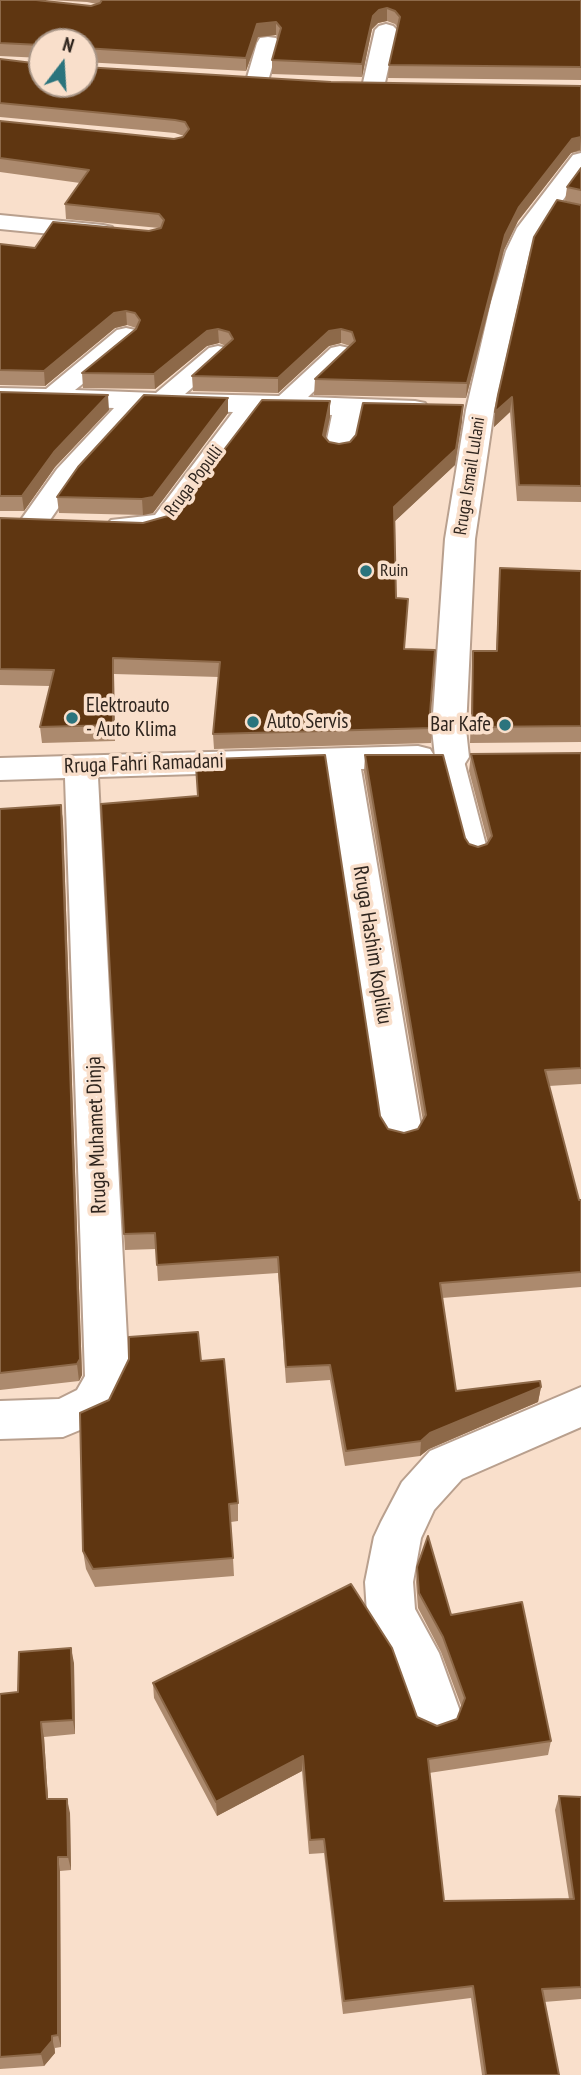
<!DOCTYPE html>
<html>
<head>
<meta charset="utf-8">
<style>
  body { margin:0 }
  #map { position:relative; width:581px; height:2075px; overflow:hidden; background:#f9dfcb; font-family:"PT Sans Narrow",sans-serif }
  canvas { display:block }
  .north { position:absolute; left:28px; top:28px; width:70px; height:70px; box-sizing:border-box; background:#f9dfcb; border:2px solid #a89586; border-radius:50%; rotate:17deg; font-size:19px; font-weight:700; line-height:28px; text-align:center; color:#2f251e }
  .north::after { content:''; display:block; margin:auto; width:24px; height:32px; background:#2b747d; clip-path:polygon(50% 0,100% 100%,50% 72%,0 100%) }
</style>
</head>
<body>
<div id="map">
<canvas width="581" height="2075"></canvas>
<div class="north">N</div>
</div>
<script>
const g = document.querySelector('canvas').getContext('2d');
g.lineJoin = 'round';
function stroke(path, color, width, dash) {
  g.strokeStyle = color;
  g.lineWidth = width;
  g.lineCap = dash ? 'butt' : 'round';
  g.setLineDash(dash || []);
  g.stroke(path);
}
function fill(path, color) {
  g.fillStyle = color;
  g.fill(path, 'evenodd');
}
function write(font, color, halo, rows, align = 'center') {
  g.font = font + ' "PT Sans Narrow",sans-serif';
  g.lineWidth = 7;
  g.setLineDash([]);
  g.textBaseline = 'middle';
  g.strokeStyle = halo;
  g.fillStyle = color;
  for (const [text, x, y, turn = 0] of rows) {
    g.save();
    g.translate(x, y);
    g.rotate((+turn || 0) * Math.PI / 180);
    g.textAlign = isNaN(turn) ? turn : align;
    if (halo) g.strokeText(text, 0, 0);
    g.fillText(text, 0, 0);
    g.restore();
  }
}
const service = new Path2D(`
  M 452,750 L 460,752 L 463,757 L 488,853 L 485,858 L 477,861 L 469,858 L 466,853 L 441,757 L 444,752 Z`);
const minor = new Path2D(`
  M 386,24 L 393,26 L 397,30 L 384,87 L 381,92 L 365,92 L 362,87 L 375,30 L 379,26 Z
  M 268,37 L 276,38 L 279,43 L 268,81 L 265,86 L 249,86 L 246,81 L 257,43 L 260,38 Z
  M 581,153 L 581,176 L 541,229 L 530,251 L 494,410 L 475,539 L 466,729 L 469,757 L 464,765 L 452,768 L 440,765 L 435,757 L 432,729 L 445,539 L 466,410 L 491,302 L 506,251 L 517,228 L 573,155 Z
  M 0,215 L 103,225 L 112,227 L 115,232 L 112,237 L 103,239 L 0,229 Z
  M 126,328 L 135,330 L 139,336 L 135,342 L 75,390 L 156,393 L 209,348 L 218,346 L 227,348 L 231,354 L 185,394 L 279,396 L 331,348 L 340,346 L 349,348 L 353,354 L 308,397 L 415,401 L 425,403 L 429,409 L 425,415 L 415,417 L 360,416 L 353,449 L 349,455 L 339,457 L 329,455 L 325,449 L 332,415 L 261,412 L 175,527 L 144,536 L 111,532 L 106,526 L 111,520 L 155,515 L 233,412 L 144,409 L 77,481 L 43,530 L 33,533 L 23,530 L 18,524 L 57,469 L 114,408 L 0,404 L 0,388 L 46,389 L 117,330 Z
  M 418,746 L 430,749 L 435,757 L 430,765 L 418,768 L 361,769 L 422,1132 L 416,1143 L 402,1147 L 388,1143 L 382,1132 L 327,770 L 98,777 L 129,1377 L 109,1418 L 63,1437 L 0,1439 L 0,1401 L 59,1399 L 77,1390 L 85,1376 L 65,778 L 0,780 L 0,758 Z
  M 581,1387 L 581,1427 L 462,1479 L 434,1510 L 421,1538 L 413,1582 L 415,1609 L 439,1653 L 461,1714 L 454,1731 L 436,1738 L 418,1731 L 393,1662 L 367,1613 L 365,1582 L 374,1537 L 381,1522 L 402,1482 L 430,1451 Z`);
const wall = new Path2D(`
  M 0,0 L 91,6 L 97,4 L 87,2 L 48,0 L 581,0 L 581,80 L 388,78 L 389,65 L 398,28 L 395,24 L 387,21 L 378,23 L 372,29 L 362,77 L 272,74 L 272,60 L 278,38 L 276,35 L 258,37 L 246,71 L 84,62 L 84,42 L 42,42 L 42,58 L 0,56 Z
  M 0,59 L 42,84 L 331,82 L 581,86 L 581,151 L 571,153 L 518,221 L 504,250 L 466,398 L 314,395 L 315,379 L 350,346 L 341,343 L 329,346 L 278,393 L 193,391 L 192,376 L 226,346 L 219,343 L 207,346 L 155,389 L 83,388 L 82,373 L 136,328 L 127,325 L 115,328 L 45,386 L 0,385 L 0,244 L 35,248 L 149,231 L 159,228 L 66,219 L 65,204 L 80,183 L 0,172 L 0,121 L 174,139 L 184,136 L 175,133 L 0,117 Z
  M 581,167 L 581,205 L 565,201 L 567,187 Z
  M 581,205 L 581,502 L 517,501 L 510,412 L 494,427 L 495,412 Z
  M 0,392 L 109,410 L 55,467 L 24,511 L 0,511 Z
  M 228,398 L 228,413 L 153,513 L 143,515 L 59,513 L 57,497 Z
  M 330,401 L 330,417 L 325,438 L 329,442 L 339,444 L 462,421 L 455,465 L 395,521 L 396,598 L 405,649 L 430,714 L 432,728 L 431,743 L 214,749 L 213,734 L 219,677 L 114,674 L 115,741 L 42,743 L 40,727 L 50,686 L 0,685 L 0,518 L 143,523 L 175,514 Z
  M 500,568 L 581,571 L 581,742 L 470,743 L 473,651 L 496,651 Z
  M 581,753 L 581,1084 L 549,1086 L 579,1200 L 581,1200 L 581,1287 L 442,1298 L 456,1391 L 541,1387 L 538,1402 L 429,1449 L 420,1456 L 345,1466 L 330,1380 L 286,1383 L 278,1273 L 158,1281 L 156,1249 L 125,1250 L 124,1234 L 380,1116 L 388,1129 L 404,1133 L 418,1129 L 423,1121 L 364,772 L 365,755 L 465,838 L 469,844 L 478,847 L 488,843 L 469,771 L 471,754 Z
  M 61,805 L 63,823 L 82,1375 L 79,1381 L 0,1390 L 0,809 Z
  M 201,1361 L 238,1503 L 238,1521 L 231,1522 L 234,1576 L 95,1587 L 86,1569 L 83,1551 Z
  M 417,1567 L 451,1615 L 551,1741 L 548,1755 L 429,1773 L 444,1901 L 569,1899 L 555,1810 L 559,1796 L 581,1797 L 581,1999 L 544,2002 L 559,2075 L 482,2075 L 471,1998 L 343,2014 L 324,1853 L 309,1854 L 302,1771 L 217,1816 L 154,1698 L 153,1683 L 417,1717 L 437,1726 L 457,1719 L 462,1708 L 441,1652 L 418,1608 L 416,1582 Z
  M 74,1663 L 75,1734 L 44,1737 L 48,1799 L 70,1813 L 71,1870 L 60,1871 L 61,2047 L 55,2048 L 55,2053 L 44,2066 L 0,2069 L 0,1694 L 18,1692 Z`);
const shadedWall = new Path2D(`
  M 387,8 L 387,21 L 378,23 L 372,29 L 362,77 L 362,64 L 373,16 L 379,10 Z
  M 276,22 L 276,35 L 258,37 L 246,71 L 246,58 L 257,24 Z
  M 581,137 L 580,150 L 571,153 L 518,221 L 504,250 L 466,398 L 467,383 L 505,235 L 519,207 L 572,139 Z
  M 126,311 L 127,325 L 115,328 L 45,386 L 44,371 L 114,313 Z
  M 218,329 L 219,343 L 207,346 L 155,389 L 154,374 L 207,331 Z
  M 341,329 L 341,343 L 329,346 L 278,393 L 278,378 L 329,331 Z
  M 108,395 L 109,410 L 55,467 L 24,511 L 22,496 L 54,452 Z
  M 512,397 L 510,412 L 494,427 L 495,412 Z
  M 228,398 L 228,413 L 153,513 L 143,515 L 142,499 Z
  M 330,401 L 330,417 L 323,450 L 323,435 Z
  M 463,405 L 462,421 L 455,465 L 394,522 L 394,507 Z
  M 113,658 L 114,674 L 115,741 L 113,725 Z
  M 61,805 L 63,823 L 82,1375 L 79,1381 L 77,1364 Z
  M 541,1387 L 538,1402 L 429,1449 L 420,1456 L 421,1441 L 430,1433 Z
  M 71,1648 L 74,1663 L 75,1734 L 73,1720 Z
  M 41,1722 L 44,1737 L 49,1813 L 47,1799 Z
  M 303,1756 L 302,1771 L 217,1816 L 216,1802 Z
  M 67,1799 L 70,1813 L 71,1870 L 68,1857 Z
  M 58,1857 L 60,1871 L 61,2047 L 58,2035 Z
  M 52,2036 L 55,2053 L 44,2066 L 41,2054 Z`);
const building = new Path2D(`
  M 0,0 L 36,0 L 91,6 L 100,3 L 102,0 L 581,0 L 581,67 L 389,65 L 400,17 L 395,11 L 387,8 L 379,10 L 373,16 L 362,64 L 272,60 L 281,28 L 276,22 L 257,24 L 246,58 L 84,48 L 84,42 L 42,42 L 42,51 L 41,45 L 0,43 Z
  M 0,59 L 41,64 L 42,63 L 42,84 L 84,84 L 84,67 L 331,82 L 581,86 L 581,137 L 572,139 L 519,207 L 505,235 L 467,383 L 315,379 L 355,341 L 352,332 L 341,329 L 329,331 L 278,378 L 192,376 L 233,339 L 229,332 L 218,329 L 207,331 L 154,374 L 82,373 L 136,329 L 140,320 L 135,313 L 126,311 L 114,313 L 44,371 L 0,370 L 0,244 L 35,248 L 53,222 L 149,231 L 161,228 L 164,220 L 159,214 L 65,204 L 89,170 L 0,158 L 0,121 L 174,139 L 183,137 L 189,129 L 185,122 L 175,120 L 0,103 Z
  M 581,168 L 581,190 L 567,187 Z
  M 557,200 L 581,205 L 581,486 L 519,485 L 512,397 L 495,412 L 498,395 L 534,237 Z
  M 0,392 L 108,395 L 54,452 L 22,496 L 0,496 Z
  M 144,395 L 228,398 L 153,497 L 142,499 L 57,497 L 78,467 Z
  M 262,400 L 330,401 L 323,435 L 329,442 L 339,444 L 350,442 L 356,435 L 363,403 L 463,405 L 456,449 L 394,507 L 396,598 L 408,599 L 404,649 L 435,650 L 430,713 L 432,728 L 213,734 L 220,662 L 113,658 L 113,725 L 40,727 L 54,670 L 0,669 L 0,518 L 143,523 L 175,514 Z
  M 500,568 L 581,571 L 581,726 L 472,727 L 473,651 L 497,651 Z
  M 581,753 L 581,1068 L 545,1070 L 579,1200 L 581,1200 L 581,1272 L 440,1283 L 456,1391 L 540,1381 L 541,1387 L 430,1433 L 421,1441 L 346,1451 L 330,1365 L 286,1367 L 278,1257 L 157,1265 L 155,1233 L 124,1234 L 101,804 L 198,796 L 196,766 L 210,765 L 211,759 L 325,755 L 380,1116 L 388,1129 L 404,1133 L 418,1129 L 426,1115 L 365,755 L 443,755 L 465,838 L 469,844 L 478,847 L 487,844 L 492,836 L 471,754 Z
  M 61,805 L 80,1359 L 77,1364 L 0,1373 L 0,809 Z
  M 198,1332 L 201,1361 L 224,1359 L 238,1503 L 229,1504 L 233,1558 L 93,1569 L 83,1551 L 80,1413 L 109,1400 L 129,1359 L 129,1337 Z
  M 428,1536 L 451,1615 L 522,1602 L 551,1741 L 428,1759 L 444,1901 L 574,1899 L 559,1796 L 581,1797 L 581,1987 L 542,1989 L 559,2075 L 486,2075 L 473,1986 L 344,2001 L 324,1839 L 310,1840 L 303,1756 L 216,1802 L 153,1683 L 351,1584 L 392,1648 L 417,1717 L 437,1726 L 457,1719 L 465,1698 L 443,1637 L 419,1593 L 417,1567 Z
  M 71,1648 L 73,1720 L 41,1722 L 47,1799 L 67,1799 L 68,1857 L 58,1857 L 58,2035 L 52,2036 L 52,2041 L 41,2054 L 0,2057 L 0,1694 L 18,1692 L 19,1652 Z`);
const markers = [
  [366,571,7,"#2b747d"],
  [72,718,7,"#2b747d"],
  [253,722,7,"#2b747d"],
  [505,725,7,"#2b747d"]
];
const farStreetnames = [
  ["Rruga Ismail Lulani",470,476,-81],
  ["Rruga Populli",194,481,-53]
];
const farPoinames = [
  ["Ruin",380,571]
];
const poiNames = [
  ["Elektroauto",86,706],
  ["- Auto Klima",86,730],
  ["Auto Servis",267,722],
  ["Bar Kafe",491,725,"right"]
];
const streetNames = [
  ["Rruga Fahri Ramadani",144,764,-2],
  ["Rruga Hashim Kopliku",372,945,81],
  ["Rruga Muhamet Dinja",97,1135,-92]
];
stroke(service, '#b9a08e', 4);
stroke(minor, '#b9a08e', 4);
fill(service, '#fff');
fill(minor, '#fff');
fill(wall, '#ac8a6e');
fill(shadedWall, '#8d6949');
fill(building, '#5f3611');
stroke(building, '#8d6949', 2);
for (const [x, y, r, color] of markers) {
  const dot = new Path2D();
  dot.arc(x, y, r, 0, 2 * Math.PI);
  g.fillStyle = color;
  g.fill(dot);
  stroke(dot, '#f9dfcb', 2.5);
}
write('18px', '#2f251e', '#f9dfcb', farStreetnames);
write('18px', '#2f251e', '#f9dfcb', farPoinames, 'left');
write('21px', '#2f251e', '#f9dfcb', poiNames, 'left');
write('21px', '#2f251e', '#f9dfcb', streetNames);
</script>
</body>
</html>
